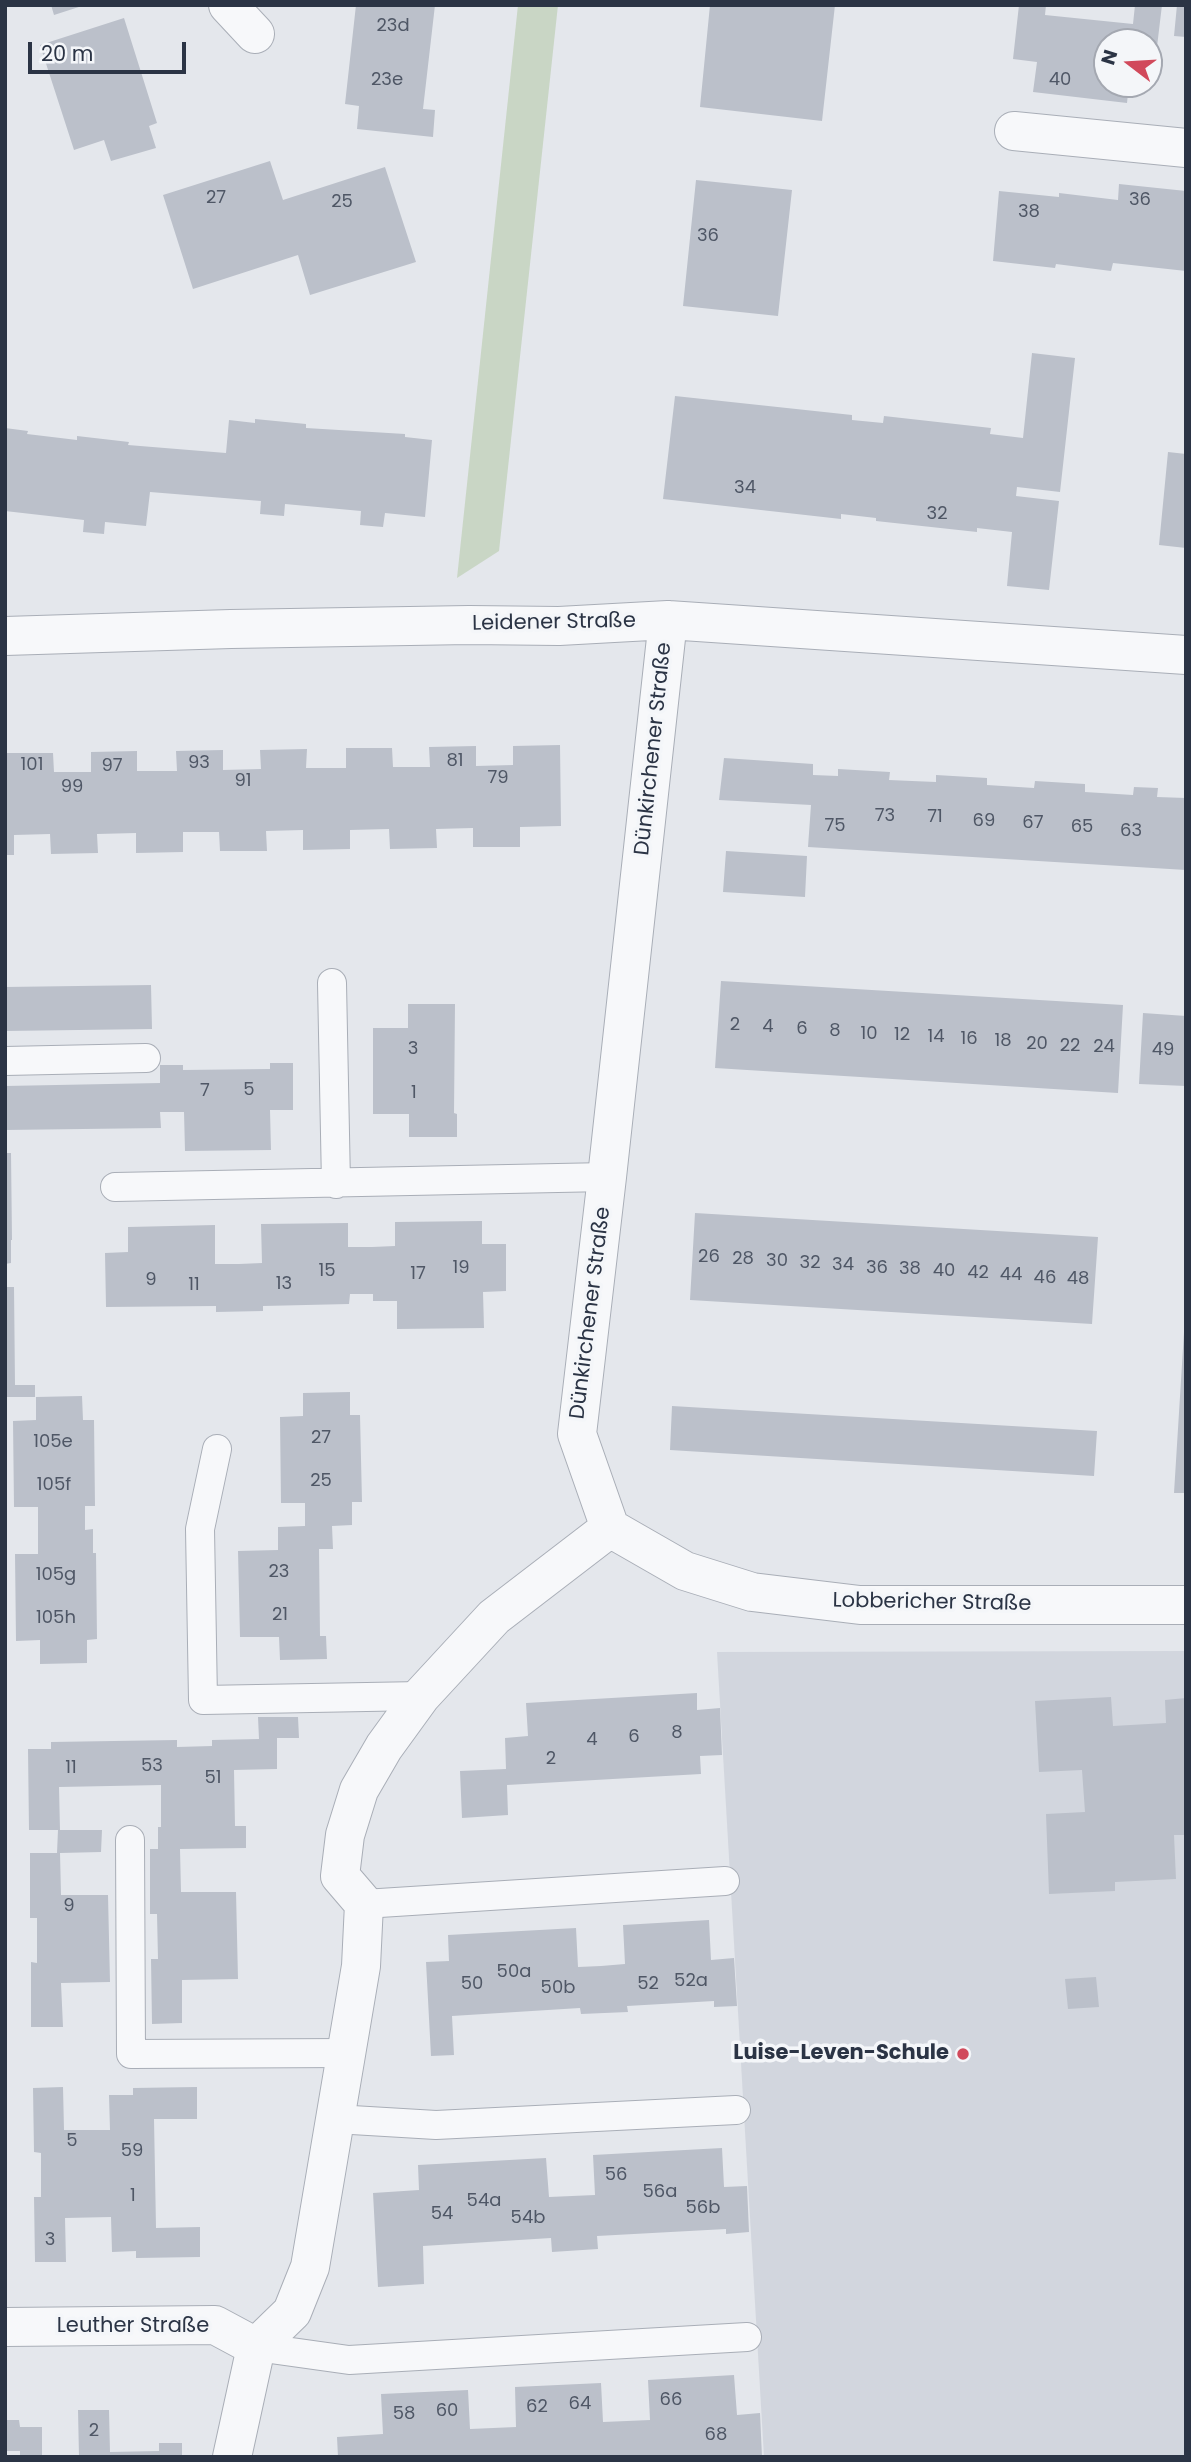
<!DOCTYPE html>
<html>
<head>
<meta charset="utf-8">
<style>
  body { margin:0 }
  #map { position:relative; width:1191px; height:2462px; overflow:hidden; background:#e4e7ec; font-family:Poppins,sans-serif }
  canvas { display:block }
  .frame { position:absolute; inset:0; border:7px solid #2b3445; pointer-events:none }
  .north { position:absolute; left:1093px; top:28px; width:70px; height:70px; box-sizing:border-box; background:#f4f6f9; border:2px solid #a4a8b1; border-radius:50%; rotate:287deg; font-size:19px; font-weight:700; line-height:28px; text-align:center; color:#2b3445 }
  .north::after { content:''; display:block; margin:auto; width:24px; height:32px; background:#d1495b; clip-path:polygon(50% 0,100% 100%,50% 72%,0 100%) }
  .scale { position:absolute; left:28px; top:42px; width:158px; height:32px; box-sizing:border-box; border:4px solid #2b3445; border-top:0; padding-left:9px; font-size:21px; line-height:24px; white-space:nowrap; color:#2b3445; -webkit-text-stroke:5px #f4f6f9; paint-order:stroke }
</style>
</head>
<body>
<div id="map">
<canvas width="1191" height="2462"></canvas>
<div class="frame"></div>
<div class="north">N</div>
<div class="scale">20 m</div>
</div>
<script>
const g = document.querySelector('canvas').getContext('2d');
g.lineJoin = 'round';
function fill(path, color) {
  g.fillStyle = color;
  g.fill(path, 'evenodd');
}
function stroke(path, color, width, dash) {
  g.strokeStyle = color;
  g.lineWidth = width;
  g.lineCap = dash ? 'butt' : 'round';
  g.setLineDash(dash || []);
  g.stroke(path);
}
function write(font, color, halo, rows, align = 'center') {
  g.font = font + ' Poppins,sans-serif';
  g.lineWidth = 7;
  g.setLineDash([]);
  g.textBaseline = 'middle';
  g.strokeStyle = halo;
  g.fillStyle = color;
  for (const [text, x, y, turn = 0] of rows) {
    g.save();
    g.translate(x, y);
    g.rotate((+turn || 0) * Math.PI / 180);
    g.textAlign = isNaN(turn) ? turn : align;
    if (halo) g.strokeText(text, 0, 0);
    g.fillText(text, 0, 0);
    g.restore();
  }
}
const built = new Path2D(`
  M 1186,1651 L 1186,2457 L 764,2457 L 717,1652 Z`);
const green = new Path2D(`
  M 518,5 L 558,5 L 499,551 L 457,578 Z`);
const building = new Path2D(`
  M 51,5 L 82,5 L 82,6 L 54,15 Z
  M 356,5 L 435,5 L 423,109 L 435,110 L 433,137 L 357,129 L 359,106 L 345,104 Z
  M 710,5 L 835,5 L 822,121 L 700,107 Z
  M 1019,5 L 1046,5 L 1045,15 L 1133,24 L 1135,5 L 1162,5 L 1156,55 L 1149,55 L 1149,42 L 1107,42 L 1107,84 L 1129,84 L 1127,103 L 1033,92 L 1037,62 L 1013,59 Z
  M 1177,5 L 1186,5 L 1186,37 L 1174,36 Z
  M 124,18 L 157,123 L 149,126 L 156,148 L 111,161 L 104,140 L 74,150 L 40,45 Z
  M 270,161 L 283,200 L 385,167 L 416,262 L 310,295 L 298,255 L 193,289 L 163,195 Z
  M 696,180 L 792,190 L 778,316 L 683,306 Z
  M 1119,184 L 1186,191 L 1186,271 L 1113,263 L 1111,271 L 1056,264 L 1055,268 L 993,261 L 999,191 L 1059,197 L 1059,193 L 1118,200 Z
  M 1032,353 L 1075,358 L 1060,492 L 1017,487 L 1016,496 L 1059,501 L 1049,590 L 1007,586 L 1012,532 L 977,528 L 977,532 L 876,521 L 876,518 L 841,514 L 841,519 L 663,499 L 675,396 L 852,415 L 852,420 L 883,423 L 884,416 L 991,428 L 990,434 L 1023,438 Z
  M 255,419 L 306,424 L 306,428 L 405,434 L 405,437 L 432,440 L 425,517 L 385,513 L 383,527 L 360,525 L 361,511 L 285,504 L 284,516 L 260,514 L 261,501 L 150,492 L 146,526 L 105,522 L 104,534 L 83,532 L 84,520 L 5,511 L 5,428 L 28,431 L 27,434 L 77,440 L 77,436 L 129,442 L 128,445 L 226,453 L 229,420 L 255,423 Z
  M 1168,452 L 1186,454 L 1186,548 L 1159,545 Z
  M 560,745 L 561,826 L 520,827 L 520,847 L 473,847 L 473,828 L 436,829 L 437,848 L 390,849 L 389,829 L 350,830 L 350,849 L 303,850 L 303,830 L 266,831 L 267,851 L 220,851 L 219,832 L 183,832 L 183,852 L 136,853 L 136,833 L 97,834 L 98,853 L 51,854 L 50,834 L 14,835 L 14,855 L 5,855 L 7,753 L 53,753 L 54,772 L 91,772 L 91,752 L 137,751 L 137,771 L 177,771 L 176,751 L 223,750 L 223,770 L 261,769 L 260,750 L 307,749 L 306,768 L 346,768 L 346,748 L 392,748 L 393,767 L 430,767 L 429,747 L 476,746 L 476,766 L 513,765 L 513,746 Z
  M 724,758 L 813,764 L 813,775 L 838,776 L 838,769 L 890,772 L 889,780 L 912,781 L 936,782 L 936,775 L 987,778 L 987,785 L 1034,788 L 1035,781 L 1085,784 L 1085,792 L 1133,795 L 1134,787 L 1158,788 L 1157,797 L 1186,798 L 1186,870 L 808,847 L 811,805 L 719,800 Z
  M 726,851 L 807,856 L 805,897 L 723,892 Z
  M 721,981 L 1123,1005 L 1118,1093 L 715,1068 Z
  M 151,985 L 152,1029 L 5,1031 L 5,987 Z
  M 408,1004 L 455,1004 L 454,1113 L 457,1114 L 457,1137 L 409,1137 L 409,1114 L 373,1114 L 373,1028 L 408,1028 Z
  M 1143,1013 L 1186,1016 L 1186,1086 L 1139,1084 Z
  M 270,1063 L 293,1063 L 293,1110 L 270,1110 L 271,1150 L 185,1151 L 184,1112 L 160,1112 L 161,1128 L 5,1130 L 5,1086 L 160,1083 L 160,1065 L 183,1065 L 183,1070 L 270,1069 Z
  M 5,1153 L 11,1153 L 12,1240 L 11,1240 L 11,1263 L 5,1264 Z
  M 695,1213 L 1098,1237 L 1092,1324 L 690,1300 Z
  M 482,1221 L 482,1244 L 506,1244 L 506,1291 L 483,1292 L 484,1328 L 397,1329 L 397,1301 L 373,1301 L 373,1294 L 350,1294 L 349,1304 L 263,1306 L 263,1311 L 216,1312 L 216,1306 L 106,1307 L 105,1253 L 128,1252 L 128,1227 L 215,1225 L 215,1264 L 239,1264 L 262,1263 L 261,1224 L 348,1223 L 348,1247 L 372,1247 L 395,1246 L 395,1222 Z
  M 5,1287 L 14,1287 L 15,1385 L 35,1385 L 35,1397 L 5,1397 Z
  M 1184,1332 L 1186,1332 L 1186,1493 L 1174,1493 Z
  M 350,1392 L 350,1415 L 360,1415 L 362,1502 L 352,1502 L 352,1525 L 332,1526 L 333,1549 L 319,1549 L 320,1636 L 326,1636 L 327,1659 L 280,1660 L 279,1637 L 240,1637 L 238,1551 L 278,1550 L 278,1527 L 305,1526 L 305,1503 L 281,1503 L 280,1417 L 303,1416 L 303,1393 Z
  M 82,1396 L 83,1420 L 94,1420 L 95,1506 L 85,1506 L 85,1530 L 93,1529 L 93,1553 L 96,1553 L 97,1639 L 87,1640 L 87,1663 L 40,1664 L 40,1640 L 16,1641 L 15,1554 L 38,1554 L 38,1507 L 14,1507 L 13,1421 L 36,1420 L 36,1397 Z
  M 672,1406 L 1097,1431 L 1094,1476 L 670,1450 Z
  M 697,1693 L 697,1710 L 720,1708 L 722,1755 L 700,1756 L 701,1774 L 507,1785 L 508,1815 L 462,1818 L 460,1771 L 506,1769 L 505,1738 L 528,1736 L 526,1703 Z
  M 1111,1697 L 1113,1726 L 1166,1723 L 1165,1700 L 1186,1698 L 1186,1835 L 1174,1835 L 1176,1879 L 1115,1882 L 1115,1891 L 1049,1894 L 1046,1814 L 1085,1812 L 1082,1770 L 1039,1772 L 1035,1701 Z
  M 258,1717 L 298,1717 L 299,1738 L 277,1738 L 277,1769 L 234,1770 L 235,1826 L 246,1826 L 246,1848 L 180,1849 L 181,1892 L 236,1892 L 238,1979 L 182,1980 L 182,2023 L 152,2024 L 151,1959 L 158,1959 L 157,1914 L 150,1914 L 150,1849 L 158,1849 L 158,1827 L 161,1827 L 161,1785 L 59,1787 L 60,1830 L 102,1830 L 101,1852 L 60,1853 L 61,1895 L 108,1895 L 110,1982 L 61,1983 L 63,2027 L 31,2027 L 31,1962 L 37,1963 L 37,1918 L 30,1918 L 30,1853 L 57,1853 L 58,1830 L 29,1830 L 28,1749 L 51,1749 L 51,1742 L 177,1740 L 177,1747 L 212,1746 L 212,1740 L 259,1739 Z
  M 709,1920 L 711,1960 L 734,1958 L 737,2006 L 714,2007 L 714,2001 L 627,2006 L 628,2012 L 581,2014 L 580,2008 L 452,2016 L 454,2055 L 431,2056 L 426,1962 L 449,1961 L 448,1935 L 576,1928 L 578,1967 L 601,1966 L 625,1964 L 623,1925 Z
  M 1096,1977 L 1099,2007 L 1068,2009 L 1065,1979 Z
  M 63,2087 L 64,2130 L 110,2130 L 109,2095 L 133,2095 L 133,2088 L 197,2087 L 197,2119 L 154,2119 L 155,2173 L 156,2228 L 200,2227 L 200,2257 L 136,2258 L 136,2251 L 112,2252 L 111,2217 L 65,2218 L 66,2262 L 35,2262 L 34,2197 L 41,2197 L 41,2153 L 34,2152 L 33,2088 Z
  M 722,2148 L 724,2187 L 747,2186 L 749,2232 L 726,2234 L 726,2229 L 597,2236 L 598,2249 L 552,2252 L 551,2238 L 423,2246 L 424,2284 L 378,2287 L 373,2193 L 419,2190 L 418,2165 L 546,2158 L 549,2197 L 595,2195 L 593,2155 Z
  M 734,2375 L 737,2415 L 760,2413 L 762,2457 L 338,2457 L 337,2437 L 383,2434 L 381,2394 L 468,2390 L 470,2429 L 516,2427 L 515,2387 L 601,2383 L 603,2422 L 627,2421 L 650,2420 L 648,2380 Z
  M 78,2410 L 109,2410 L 110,2452 L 159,2451 L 159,2443 L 182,2443 L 182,2457 L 79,2457 Z
  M 5,2420 L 19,2420 L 20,2427 L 42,2427 L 42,2457 L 20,2457 L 20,2451 L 5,2451 Z`);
const service = new Path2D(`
  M 332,983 L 336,1184
  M 5,1061 L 146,1058
  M 115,1187 L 607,1177
  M 217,1449 L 200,1529 L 203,1700 L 421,1696
  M 130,1840 L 131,2054 L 346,2053
  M 364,1904 L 725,1881
  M 335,2119 L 436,2125 L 736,2110
  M 256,2347 L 349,2360 L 747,2337`);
const minor = new Path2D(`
  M 228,5 L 255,34
  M 1014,131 L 1186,148
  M 5,636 L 231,629 L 469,625 L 559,626 L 668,620 L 1186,655
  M 610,1528 L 577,1434 L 607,1177 L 668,620
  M 610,1528 L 685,1571 L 752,1592 L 860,1605 L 1186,1605
  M 5,2327 L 215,2325 L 256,2347
  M 232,2457 L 256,2347 L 292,2312 L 310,2267 L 361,1966 L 364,1904 L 340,1876 L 345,1835 L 359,1790 L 384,1747 L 421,1696 L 494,1617 L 610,1528`);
const markers = [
  [963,2054,7,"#d1495b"]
];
const numberNames = [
  ["23d",393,26],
  ["23e",387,80],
  ["40",1060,80],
  ["27",216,198],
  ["36",1140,200],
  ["25",342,202],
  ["38",1029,212],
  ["36",708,236],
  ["34",745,488],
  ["32",937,514],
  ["81",455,761],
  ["93",199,763],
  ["101",32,765],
  ["97",112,766],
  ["79",498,778],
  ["91",243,781],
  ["99",72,787],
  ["73",885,816],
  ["71",935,817],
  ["69",984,821],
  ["67",1033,823],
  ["75",835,826],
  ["65",1082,827],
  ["63",1131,831],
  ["2",735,1025],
  ["4",768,1027],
  ["6",802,1029],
  ["8",835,1031],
  ["10",869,1034],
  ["12",902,1035],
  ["14",936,1037],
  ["16",969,1039],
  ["18",1003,1041],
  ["20",1037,1044],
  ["22",1070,1046],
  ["24",1104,1047],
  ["3",413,1049],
  ["49",1163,1050],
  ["5",249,1090],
  ["7",205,1091],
  ["1",414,1093],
  ["26",709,1257],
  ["28",743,1259],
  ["30",777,1261],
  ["32",810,1263],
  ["34",843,1265],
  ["19",461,1268],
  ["36",877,1268],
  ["38",910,1269],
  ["15",327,1271],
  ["40",944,1271],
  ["42",978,1273],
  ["17",418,1274],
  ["44",1011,1275],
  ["46",1045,1278],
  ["48",1078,1279],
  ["9",151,1280],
  ["13",284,1284],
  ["11",194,1285],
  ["27",321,1438],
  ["105e",53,1442],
  ["25",321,1481],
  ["105f",54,1485],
  ["23",279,1572],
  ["105g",56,1575],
  ["21",280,1615],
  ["105h",56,1618],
  ["8",677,1733],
  ["6",634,1737],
  ["4",592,1740],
  ["2",551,1759],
  ["53",152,1766],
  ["11",71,1768],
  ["51",213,1778],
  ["9",69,1906],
  ["50a",514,1972],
  ["52a",691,1981],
  ["50",472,1984],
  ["52",648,1984],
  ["50b",558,1988],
  ["5",72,2141],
  ["59",132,2151],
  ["56",616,2175],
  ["56a",660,2192],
  ["1",133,2196],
  ["54a",484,2201],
  ["56b",703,2208],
  ["54",442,2214],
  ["54b",528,2218],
  ["3",50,2240],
  ["66",671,2400],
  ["64",580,2404],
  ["62",537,2407],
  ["60",447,2411],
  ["58",404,2414],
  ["2",94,2431],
  ["68",716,2435]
];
const streetNames = [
  ["Leidener Straße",554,623,-1],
  ["Dünkirchener Straße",654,749,-84],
  ["Dünkirchener Straße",591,1313,-83],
  ["Lobbericher Straße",932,1603,1],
  ["Leuther Straße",133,2327]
];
const poiNames = [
  ["Luise-Leven-Schule",949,2054]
];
fill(built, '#d2d6de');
fill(green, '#c9d6c5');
fill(building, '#bbc0ca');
stroke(service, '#a9aeb7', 30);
stroke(minor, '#a9aeb7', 40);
stroke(service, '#f7f8fa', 28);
stroke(minor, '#f7f8fa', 38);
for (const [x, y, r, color] of markers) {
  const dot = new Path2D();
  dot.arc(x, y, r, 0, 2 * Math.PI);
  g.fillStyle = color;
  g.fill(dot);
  stroke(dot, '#f4f6f9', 2.5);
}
write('18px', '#4f5766', null, numberNames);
write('21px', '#2b3445', '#f4f6f9', streetNames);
write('bold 21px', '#2b3445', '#f4f6f9', poiNames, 'right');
</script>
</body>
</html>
